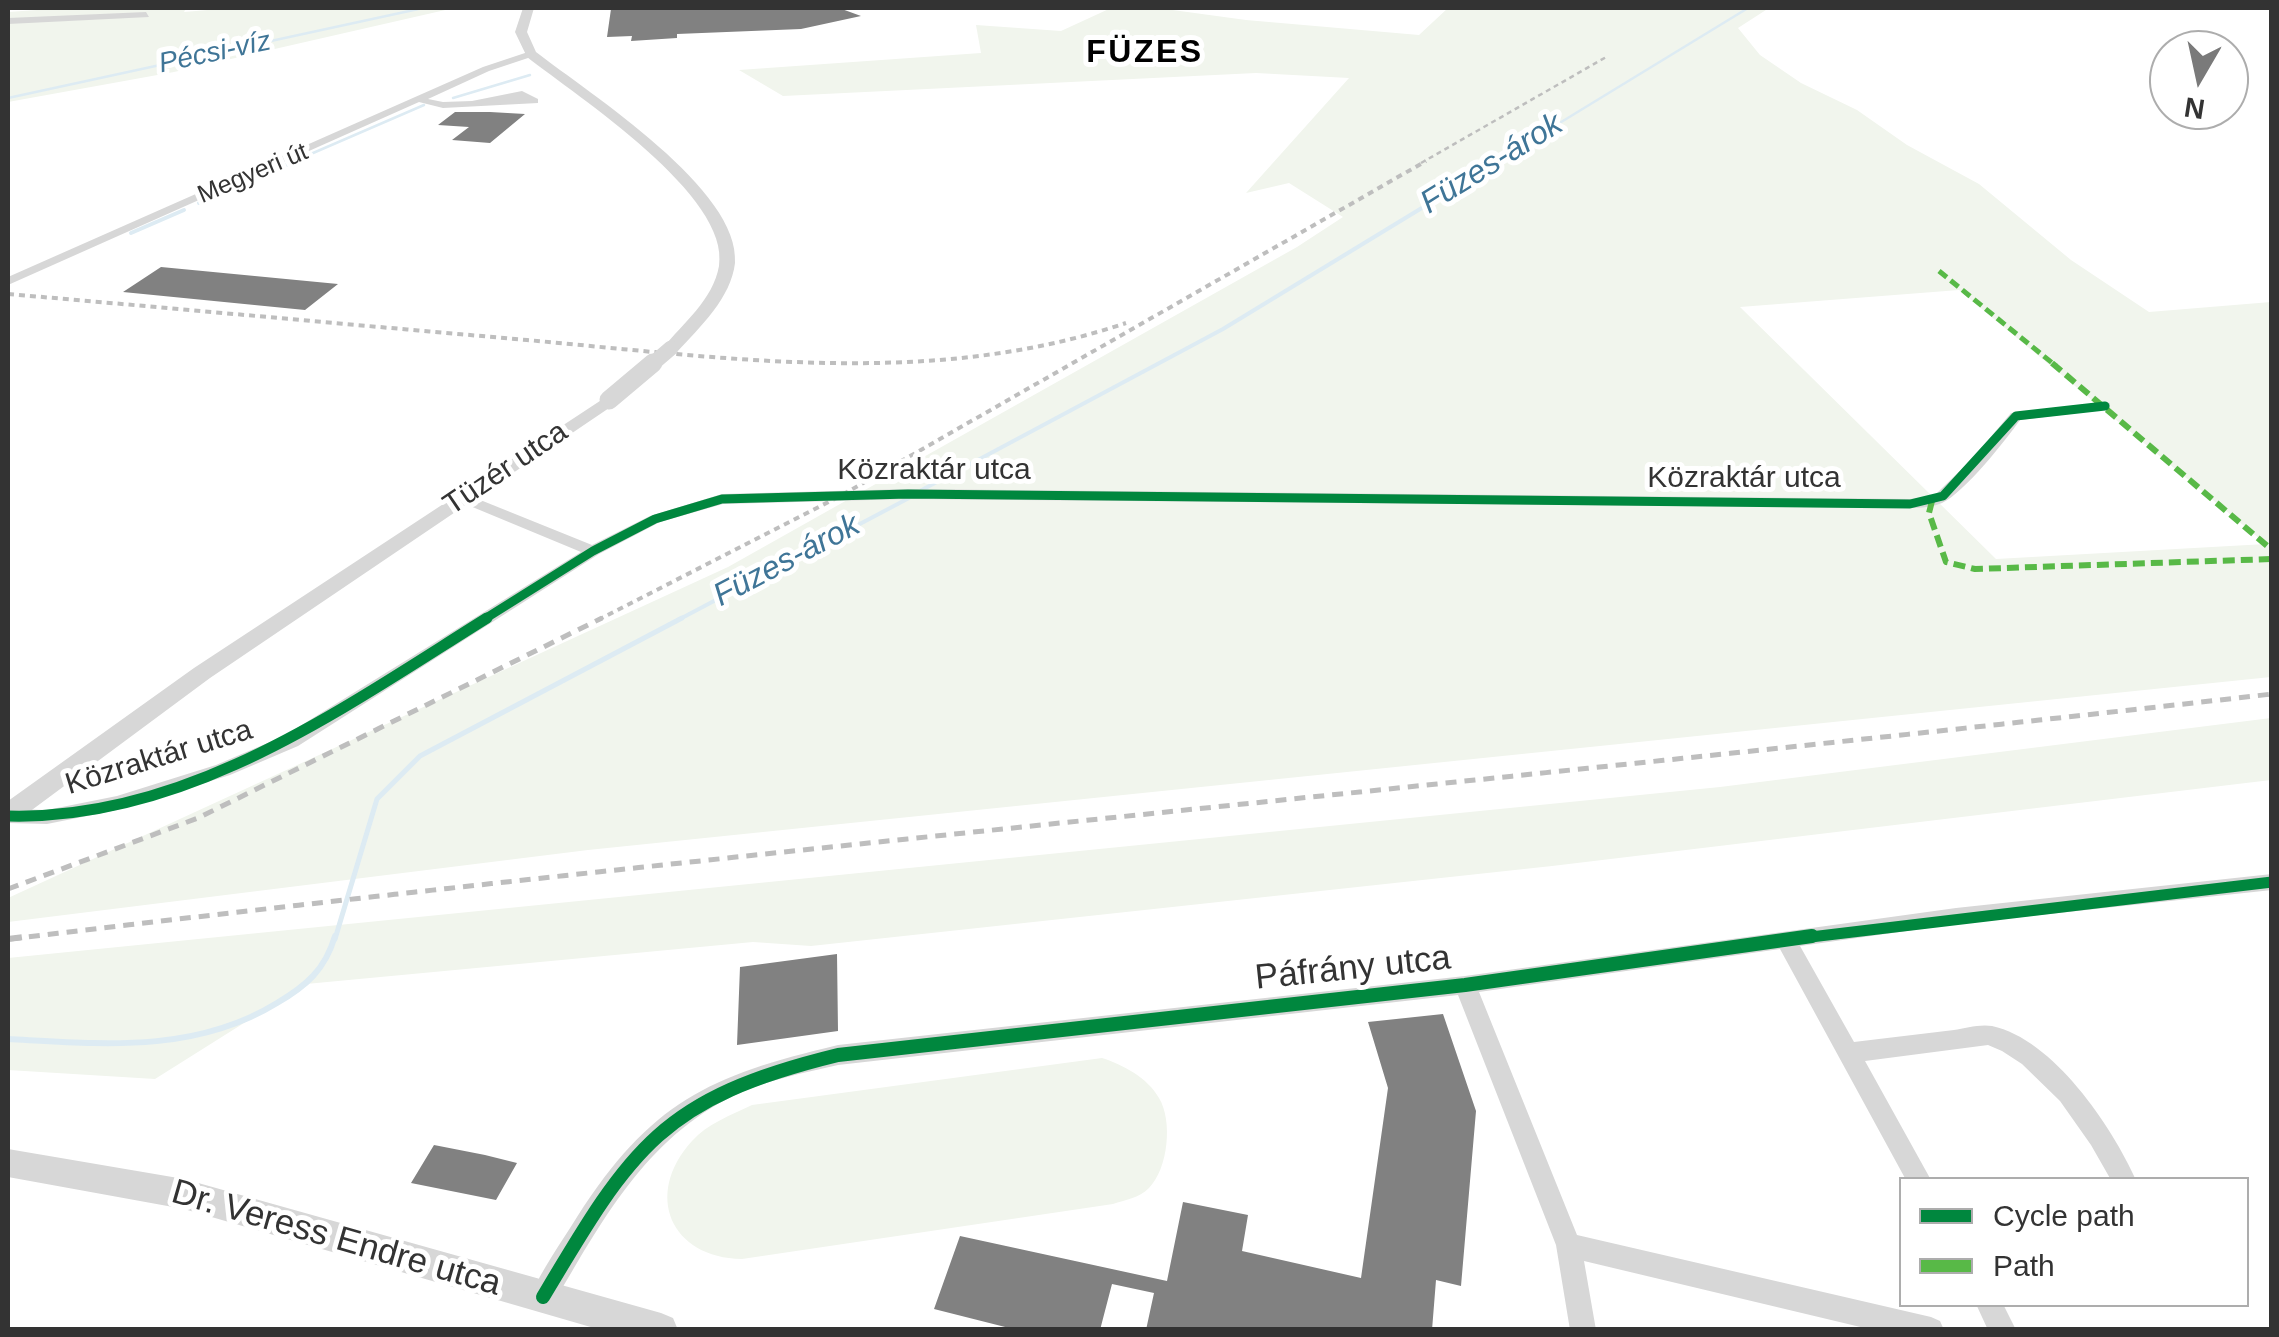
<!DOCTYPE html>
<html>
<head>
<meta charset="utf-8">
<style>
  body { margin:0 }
  #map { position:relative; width:2279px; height:1337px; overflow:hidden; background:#fff; font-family:Arial,sans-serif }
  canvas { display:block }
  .frame { position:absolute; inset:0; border:10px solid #333; pointer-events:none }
  .legend { position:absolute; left:1899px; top:1177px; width:350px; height:130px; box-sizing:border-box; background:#fff; border:2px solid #adadad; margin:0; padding:12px 18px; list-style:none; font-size:30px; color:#333 }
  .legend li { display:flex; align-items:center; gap:20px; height:50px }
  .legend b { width:50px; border:2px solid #adadad }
  .north { position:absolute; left:2149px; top:30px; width:100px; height:100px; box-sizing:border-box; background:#fff; border:2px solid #adadad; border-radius:50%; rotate:189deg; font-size:28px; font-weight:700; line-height:40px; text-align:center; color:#333 }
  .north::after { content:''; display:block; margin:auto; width:35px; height:45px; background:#7a7a7a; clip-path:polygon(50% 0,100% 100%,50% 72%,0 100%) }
</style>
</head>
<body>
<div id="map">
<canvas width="2279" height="1337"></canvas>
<div class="frame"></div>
<ul class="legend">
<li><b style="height:12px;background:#00873e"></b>Cycle path</li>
<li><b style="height:12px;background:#58b947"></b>Path</li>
</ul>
<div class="north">N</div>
</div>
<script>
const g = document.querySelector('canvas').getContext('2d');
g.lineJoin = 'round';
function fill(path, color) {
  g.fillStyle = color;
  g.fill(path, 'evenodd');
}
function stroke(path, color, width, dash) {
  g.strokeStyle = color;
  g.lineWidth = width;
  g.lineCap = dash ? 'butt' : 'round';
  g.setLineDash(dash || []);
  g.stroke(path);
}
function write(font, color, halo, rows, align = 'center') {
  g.font = font + ' Arial,sans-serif';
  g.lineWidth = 10;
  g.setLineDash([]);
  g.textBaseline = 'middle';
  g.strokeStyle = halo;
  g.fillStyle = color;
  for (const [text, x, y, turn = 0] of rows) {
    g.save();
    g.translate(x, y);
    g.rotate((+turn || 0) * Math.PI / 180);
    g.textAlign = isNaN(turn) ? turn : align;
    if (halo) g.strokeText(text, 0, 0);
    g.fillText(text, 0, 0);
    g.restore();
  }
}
const green = new Path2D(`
  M 66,8 L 186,8 L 184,12 L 231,8 L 454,8 L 174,72 L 8,102 L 8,12 Z
  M 1111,8 L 1158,8 L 1246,20 L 1419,35 L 1448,8 L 1769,8 L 1738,28 L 1760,55 L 1801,83 L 1857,110 L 1907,145 L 1979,184 L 2071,260 L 2149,312 L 2271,302 L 2271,677 L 588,850 L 8,922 L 8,898 L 728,567 L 1297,247 L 1343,217 L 1289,183 L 1246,193 L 1349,78 L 1256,73 L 783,96 L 739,70 L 981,53 L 976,25 L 1061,31 ZM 1959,290 L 2266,544 L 1996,559 L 1740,307 Z
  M 2271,718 L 2271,780 L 1552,866 L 811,946 L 753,942 L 306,984 L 155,1079 L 8,1070 L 8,958 L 1720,787 Z
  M 1102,1058 C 1123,1065 1147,1077 1159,1098 C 1173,1121 1168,1169 1149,1188 C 1139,1198 1125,1200 1113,1204 L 742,1259 C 671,1258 643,1195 692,1141 C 707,1124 731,1115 752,1105 Z`);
const streamFar3 = new Path2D(`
  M 8,98 L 423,8
  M 453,98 L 530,75
  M 290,163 L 424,105
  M 1494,163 L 1748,8`);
const streamFar2 = new Path2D(`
  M 276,169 L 296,161
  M 199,203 L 241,184
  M 131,233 L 184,210
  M 918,492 L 1223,329 L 1499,161
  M 678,620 L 909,498`);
const streamFar1 = new Path2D(`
  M 335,939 L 377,799 L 420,756 L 682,618`);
const stream = new Path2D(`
  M 8,1039 C 101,1044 194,1054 277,1003 C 306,986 325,970 335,936`);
const building = new Path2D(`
  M 617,8 L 839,8 L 861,16 L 801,29 L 677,34 L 677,38 L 631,41 L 632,36 L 607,37 L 611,9 Z
  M 455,112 L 490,112 L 525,114 L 490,143 L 452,140 L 469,127 L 438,125 Z
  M 161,267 L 338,284 L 305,310 L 123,292 Z
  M 837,954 L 838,1031 L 737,1045 L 740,967 Z
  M 1443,1014 L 1476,1111 L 1461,1286 L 1436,1280 L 1432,1330 L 1146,1330 L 1154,1293 L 1112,1284 L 1100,1330 L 1017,1330 L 934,1309 L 960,1236 L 1167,1281 L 1183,1202 L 1248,1215 L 1242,1251 L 1361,1278 L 1388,1088 L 1368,1022 Z
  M 434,1145 L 485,1155 L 517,1163 L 496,1200 L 411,1183 Z`);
const minor = new Path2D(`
  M 146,12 L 149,17 L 8,24 L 8,18 Z
  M 531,51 L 536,54 L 534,56 L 489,71 L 428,99 L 443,102 L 472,101 L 522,91 L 538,99 L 538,103 L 443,108 L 419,102 L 8,285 L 8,277 L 483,67 Z
  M 2105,402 L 2110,403 L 2110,409 L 2020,420 C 2005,441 1965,492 1942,503 C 1933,507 1921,508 1910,508 L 908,499 L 723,504 L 660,522 L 599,554 L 298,746 L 230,775 L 117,810 L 47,824 L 8,823 L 8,809 L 47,810 L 117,796 L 216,765 L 284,736 L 581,552 L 458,501 L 455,498 L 458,495 L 463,493 L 592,545 L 650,516 L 722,494 L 908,489 L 1910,499 L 1931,497 L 1937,493 L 1972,459 L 2011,413 Z
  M 2272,874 L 2272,890 L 1956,924 L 1800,946 L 1854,1042 C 1887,1038 1921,1034 1954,1030 C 1965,1028 1980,1024 1992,1026 C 2053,1039 2112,1126 2136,1180 L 2111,1180 L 2091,1145 L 2060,1101 L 2022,1064 L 2002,1051 L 1988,1045 L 1865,1061 L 1931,1180 L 1906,1180 L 1780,949 L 1479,992 L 1577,1235 L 1931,1317 L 1940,1321 L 1944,1330 L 1873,1330 L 1584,1261 L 1596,1330 L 1570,1330 L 1556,1245 L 1458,995 L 838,1065 C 803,1073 767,1080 735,1095 C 645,1138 600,1224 552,1306 L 543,1310 L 534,1306 L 530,1297 C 542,1269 561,1243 577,1217 C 651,1102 708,1076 838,1045 L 1465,976 L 1956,908 Z
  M 1976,1304 L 2003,1304 L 2016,1330 L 1988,1330 Z`);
const tertiary = new Path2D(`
  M 523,8 L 534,8 L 527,32 L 536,52 C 590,94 741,190 735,263 C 731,298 700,327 677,352 L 671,353 L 663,348 C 683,323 713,300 719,266 C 731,196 578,97 527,57 L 515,32 Z
  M 609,395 L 615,396 L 615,404 L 210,678 L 17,821 L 8,823 L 8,801 L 194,668 Z
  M 8,1149 L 184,1179 L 661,1313 L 673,1318 L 678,1330 L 601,1330 L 184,1209 L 8,1177 Z`);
const railFar3 = new Path2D(`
  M 1421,163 L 1608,56`);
const railFar2 = new Path2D(`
  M 8,294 C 181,309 354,325 527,340 C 728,358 931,389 1126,323
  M 598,620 L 842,495 L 1426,161`);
const railFar1 = new Path2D(`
  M 8,889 L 198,818 L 602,618
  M 10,939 C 763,848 1519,780 2272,694`);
const rail = new Path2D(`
  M 8,939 L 31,936`);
const tertiaryBridgeFar1 = new Path2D(`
  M 650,366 L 671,348`);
const tertiaryBridge = new Path2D(`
  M 609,400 L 653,363`);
const quietFar1 = new Path2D(`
  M 1939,271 L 2056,366`);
const quiet = new Path2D(`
  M 2052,363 L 2272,550
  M 1932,501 L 1929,513 L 1946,562 L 1975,569 L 2272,559`);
const cyclewayFar2 = new Path2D(`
  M 483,620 L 593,551 L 655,519 L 722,499 L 908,494 L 1910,504 L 1943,496 L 2016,416 L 2105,406`);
const cyclewayFar1 = new Path2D(`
  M 8,816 C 187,821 343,708 487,618
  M 1794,939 L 2272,882`);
const cycleway = new Path2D(`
  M 543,1297 C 632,1147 662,1098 838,1055 L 1465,985 L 1812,936`);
const farStreetnames = [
  ["Megyeri út",253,174,-23]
];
const farWaternames = [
  ["Pécsi-víz",215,53,-12]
];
const streetNames = [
  ["Tüzér utca",506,469,-34],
  ["Közraktár utca",934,471],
  ["Közraktár utca",1744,479],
  ["Közraktár utca",159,758,-17]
];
const farDistrictnames = [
  ["FÜZES",1145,53]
];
const waterNames = [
  ["Füzes-árok",1492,164,-32],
  ["Füzes-árok",787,561,-28]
];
const nearStreetnames = [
  ["Páfrány utca",1353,969,-6],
  ["Dr. Veress Endre utca",336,1239,16]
];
fill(green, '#f1f5ed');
stroke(streamFar3, '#ddebf3', 2.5);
stroke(streamFar2, '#ddebf3', 4);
stroke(streamFar1, '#ddebf3', 5);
stroke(stream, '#ddebf3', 6);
fill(building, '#818181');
fill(minor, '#d7d7d7');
fill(tertiary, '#d7d7d7');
stroke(railFar3, '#bebebe', 2.5, [5, 4]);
stroke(railFar2, '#bebebe', 4, [6, 5]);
stroke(railFar1, '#bebebe', 5, [11, 8]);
stroke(rail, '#bebebe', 6, [14, 10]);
stroke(tertiaryBridgeFar1, '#d7d7d7', 15);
stroke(tertiaryBridge, '#d7d7d7', 19);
stroke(quietFar1, '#58b947', 5, [10, 5]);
stroke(quiet, '#58b947', 6, [12, 6]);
stroke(cyclewayFar2, '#00873e', 9);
stroke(cyclewayFar1, '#00873e', 11);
stroke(cycleway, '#00873e', 14);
write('25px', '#333', '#fff', farStreetnames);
write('italic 28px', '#3f7597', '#fff', farWaternames);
write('30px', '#333', '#fff', streetNames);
g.letterSpacing = '2.5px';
write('bold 32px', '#000', '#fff', farDistrictnames);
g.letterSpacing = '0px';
write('italic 32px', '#3f7597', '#fff', waterNames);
write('35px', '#333', '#fff', nearStreetnames);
</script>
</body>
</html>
